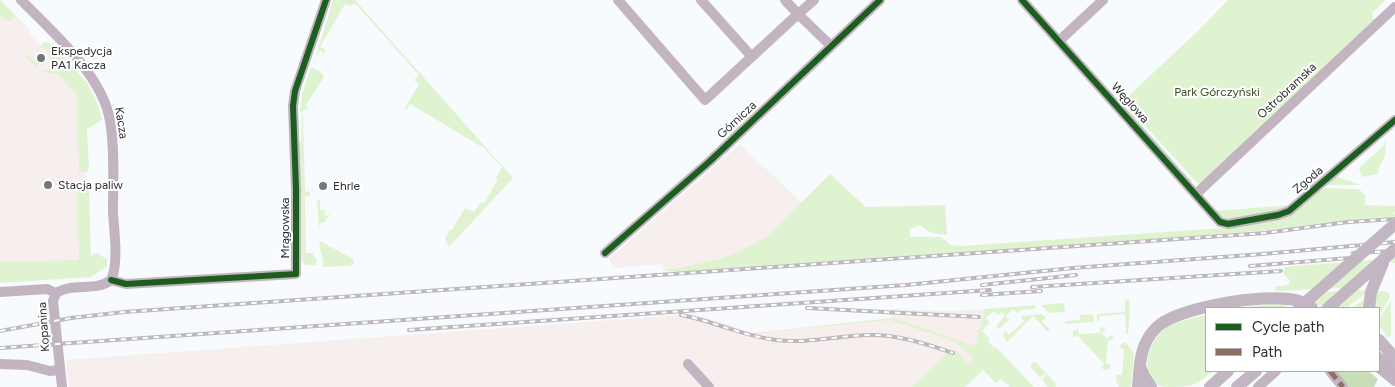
<!DOCTYPE html>
<html>
<head>
<meta charset="utf-8">
<style>
  body { margin:0 }
  #map { position:relative; width:1395px; height:387px; overflow:hidden; background:#f8fbfd; font-family:Figtree,sans-serif }
  canvas { display:block }
  .legend { position:absolute; left:1205px; top:307px; width:175px; height:65px; box-sizing:border-box; background:#fff; border:1px solid #abacad; margin:0; padding:6px 9px; list-style:none; font-size:15px; color:#2d2f31 }
  .legend li { display:flex; align-items:center; gap:10px; height:25px }
  .legend b { width:25px; border:1px solid #abacad }
</style>
</head>
<body>
<div id="map">
<canvas width="1395" height="387"></canvas>
<ul class="legend">
<li><b style="height:6px;background:#1b5e20"></b>Cycle path</li>
<li><b style="height:6px;background:#8d6e63"></b>Path</li>
</ul>
</div>
<script>
const g = document.querySelector('canvas').getContext('2d');
g.lineJoin = 'round';
function fill(path, color) {
  g.fillStyle = color;
  g.fill(path, 'evenodd');
}
function stroke(path, color, width, dash) {
  g.strokeStyle = color;
  g.lineWidth = width;
  g.lineCap = dash ? 'butt' : 'round';
  g.setLineDash(dash || []);
  g.stroke(path);
}
function write(font, color, halo, rows, align = 'center') {
  g.font = font + ' Figtree,sans-serif';
  g.lineWidth = 4;
  g.setLineDash([]);
  g.textBaseline = 'middle';
  g.strokeStyle = halo;
  g.fillStyle = color;
  for (const [text, x, y, turn = 0] of rows) {
    g.save();
    g.translate(x, y);
    g.rotate((+turn || 0) * Math.PI / 180);
    g.textAlign = isNaN(turn) ? turn : align;
    if (halo) g.strokeText(text, 0, 0);
    g.fillText(text, 0, 0);
    g.restore();
  }
}
const industrial = new Path2D(`
  M 0,0 L 30,30 L 28,33 L 41,46 L 45,47 L 84,94 L 89,262 L 0,263 Z
  M 740,144 L 802,203 L 768,236 L 740,251 L 719,259 L 664,271 L 662,264 L 614,268 L 609,259 Z
  M 892,309 L 947,311 L 985,309 L 976,346 L 987,358 L 970,376 L 946,355 L 912,387 L 69,387 L 66,360 L 694,314 L 729,325 L 750,333 L 891,318 Z`);
const green = new Path2D(`
  M 0,0 L 16,16 L 10,21 L 5,20 L 0,15 Z
  M 333,0 L 355,0 L 513,178 L 449,247 L 445,239 L 450,230 L 452,230 L 465,208 L 474,212 L 481,202 L 484,203 L 498,179 L 496,178 L 502,167 L 484,148 L 410,104 L 407,109 L 405,108 L 419,84 L 414,80 L 419,75 L 355,3 L 350,6 L 345,4 L 320,47 L 326,50 L 322,56 L 323,52 L 320,50 L 317,56 L 316,55 Z
  M 1228,0 L 1386,0 L 1372,13 L 1373,18 L 1376,21 L 1203,183 L 1197,183 L 1123,101 L 1199,30 Z
  M 45,42 L 52,44 L 88,84 L 98,104 L 102,120 L 87,129 L 89,169 L 86,172 L 79,172 L 77,95 L 58,74 C 43,74 36,68 26,57 L 28,54 L 34,61 L 35,60 L 39,63 L 37,66 L 40,70 L 53,70 L 57,66 L 49,57 L 50,54 L 44,47 L 40,46 Z
  M 312,67 L 323,74 L 324,77 L 306,105 L 309,109 L 303,110 L 303,112 L 300,113 L 302,94 L 310,70 Z
  M 1121,102 L 1192,181 L 1192,182 L 1189,181 L 1119,103 Z
  M 302,114 L 303,114 L 305,191 L 310,192 L 310,196 L 305,197 L 306,253 L 312,253 L 317,261 L 315,265 L 305,265 L 300,258 L 298,142 L 301,142 Z
  M 1386,140 L 1385,156 L 1379,167 L 1378,174 L 1363,177 L 1361,175 L 1359,168 L 1383,146 Z
  M 830,174 L 866,207 L 945,205 L 947,235 C 935,234 928,233 920,225 L 910,229 L 910,237 L 941,237 L 951,245 L 960,246 L 1225,228 L 1280,218 L 1325,188 L 1359,189 L 1365,195 L 1365,205 L 1395,206 L 1395,212 L 1393,214 L 1395,214 L 1395,217 L 1357,219 L 1283,229 L 1193,236 L 679,272 L 664,271 L 719,259 L 740,251 L 768,236 Z
  M 1336,176 L 1360,185 L 1326,185 Z
  M 86,182 L 93,183 L 94,187 L 89,189 L 91,256 L 96,253 L 107,259 L 107,266 L 91,277 L 0,283 L 0,262 L 79,260 L 77,191 L 80,185 Z
  M 320,199 L 320,210 L 326,210 L 324,214 L 327,216 L 331,212 L 324,223 L 321,222 L 319,226 L 321,228 L 319,229 L 317,200 Z
  M 1291,205 L 1284,209 L 1232,220 L 1223,219 L 1215,211 Z
  M 320,241 L 353,259 L 354,262 L 353,265 L 349,266 L 323,267 C 325,257 317,249 320,241 Z
  M 1395,258 L 1395,263 L 1388,261 L 1342,288 L 1275,291 L 1276,286 L 1284,286 L 1289,284 L 1290,281 L 1284,274 L 1284,267 Z
  M 1358,290 L 1365,291 L 1365,294 L 1346,308 L 1337,308 Z
  M 1338,291 L 1321,307 L 1315,303 L 1327,292 Z
  M 1384,291 L 1389,293 L 1390,297 L 1379,316 L 1379,308 L 1352,308 L 1375,292 Z
  M 1129,299 L 1130,312 L 1128,334 L 1126,334 L 1125,314 L 1099,316 L 1099,321 L 1097,321 L 1097,314 L 1125,312 L 1125,300 Z
  M 1391,300 L 1391,336 L 1387,338 L 1380,326 L 1379,319 Z
  M 1064,303 L 1065,312 L 1049,313 L 1041,305 Z
  M 1272,304 L 1289,304 L 1285,308 L 1237,308 Z
  M 1036,305 L 1035,309 L 1021,310 L 1017,313 L 1013,309 L 1006,316 L 1009,320 L 999,329 L 996,326 L 1005,316 L 1002,312 L 998,315 L 994,311 L 986,318 L 990,322 L 982,331 L 990,339 L 988,341 L 994,348 L 996,347 L 1034,387 L 1010,387 L 1001,379 L 996,383 L 983,370 L 965,387 L 912,387 L 947,353 L 953,355 L 953,352 L 950,351 L 951,350 L 957,351 L 968,364 L 974,358 L 954,341 L 890,320 L 748,334 L 893,318 L 975,346 L 985,309 Z
  M 1042,314 L 1046,318 L 1042,321 L 1050,330 L 1048,332 L 1033,316 L 1007,342 C 1004,338 1002,336 1005,331 L 1009,335 L 1024,321 L 1021,317 L 1022,316 Z
  M 1093,314 L 1094,322 L 1065,324 L 1065,321 L 1080,320 L 1080,315 Z
  M 1206,315 L 1206,371 L 1213,371 C 1198,384 1192,387 1172,387 C 1167,387 1162,387 1157,385 C 1138,371 1150,339 1166,328 C 1178,321 1193,318 1206,315 Z
  M 1100,327 L 1106,329 L 1102,333 L 1107,338 L 1112,335 L 1114,340 L 1108,340 L 1106,364 L 1111,364 L 1110,368 L 1107,370 L 1100,368 L 1104,364 L 1077,335 L 1073,338 L 1073,331 L 1078,329 L 1079,334 L 1100,333 Z
  M 1126,342 L 1134,354 L 1131,387 L 1119,387 L 1116,381 L 1116,375 L 1122,375 L 1124,349 L 1119,348 L 1121,344 Z
  M 1033,361 L 1035,363 L 1036,362 L 1046,373 L 1040,378 L 1030,366 Z
  M 1047,374 L 1057,385 L 1055,387 L 1048,387 L 1042,380 Z`);
const forest = new Path2D(`
  M 1332,371 L 1368,371 L 1378,379 L 1374,387 L 1346,387 Z`);
const minor = new Path2D(`
  M 21,0 C 52,31 103,76 110,121 C 115,149 113,183 113,212 C 114,230 119,264 111,280
  M 618,0 L 705,100 L 798,14 L 831,46
  M 701,0 L 752,57
  M 785,0 L 798,14 L 814,0
  M 1022,0 L 1220,222 L 1228,224 L 1278,215 L 1289,211 L 1395,120
  M 1059,41 L 1103,0
  M 1196,194 L 1395,7
  M 605,253 L 709,162 L 880,0
  M 111,280 L 126,284 L 296,274 L 296,190 L 293,106 L 295,91 L 326,0
  M 0,292 L 47,289 L 56,293
  M 56,293 L 53,301 L 62,387
  M 56,293 C 73,282 96,292 111,280
  M 1379,357 L 1395,371
  M 0,364 L 27,365 L 50,371 L 60,370
  M 688,364 L 709,387
  M 1379,368 L 1395,381
  M 1330,371 L 1343,387
  M 1258,387 L 1276,371`);
const major = new Path2D(`
  M 1328,308 L 1386,257
  M 1369,308 L 1371,292 L 1383,263
  M 1379,340 L 1395,358
  M 1140,367 L 1144,376 L 1151,387
  M 1138,387 C 1140,366 1139,346 1155,329 C 1175,307 1266,293 1295,300 C 1302,301 1307,305 1312,308
  M 1210,387 L 1228,371
  M 1237,387 L 1256,371`);
const rail = new Path2D(`
  M 1353,253 L 1395,251
  M 1250,266 L 1362,257
  M 982,285 L 1076,275
  M 1032,287 L 1281,271
  M 982,295 L 1041,291
  M 807,308 L 979,317
  M 681,315 C 713,321 743,336 776,340 C 808,344 840,335 871,335 C 900,335 926,344 953,353
  M 409,330 L 990,290
  M 0,331 L 71,318 L 124,312 L 1265,233 L 1348,222 L 1395,219
  M 0,348 L 906,285 L 1073,268 L 1263,254 L 1395,242`);
const majorBridge = new Path2D(`
  M 1386,257 L 1395,249
  M 1299,308 L 1395,224`);
const quiet = new Path2D(`
  M 1330,371 L 1343,387`);
const cycleway = new Path2D(`
  M 1022,0 L 1220,222 L 1228,224 L 1278,215 L 1289,211 L 1395,120
  M 605,253 L 709,162 L 880,0
  M 111,280 L 126,284 L 296,274 L 296,190 L 293,106 L 295,91 L 326,0`);
const markers = [
  [41,58,5,"#747678"],
  [48,185,5,"#747678"],
  [323,186,5,"#747678"]
];
const poiNames = [
  ["Ekspedycja",51,51],
  ["PA1 Kacza",51,65],
  ["Stacja paliw",58,185],
  ["Ehrle",333,186]
];
const streetNames = [
  ["Ostrobramska",1287,91,-43],
  ["Węglowa",1130,103,48],
  ["Górnicza",737,120,-43],
  ["Kacza",121,123,81],
  ["Zgoda",1308,180,-40],
  ["Mrągowska",285,228,-90],
  ["Kopanina",44,327,-94]
];
const parkNames = [
  ["Park Górczyński",1217,92]
];
fill(industrial, '#f6efed');
fill(green, '#dff3d1');
fill(forest, '#c8deb6');
stroke(minor, '#c2b4c0', 10);
stroke(major, '#c2b6c2', 12);
stroke(rail, '#bdb8be', 4);
stroke(rail, '#fff', 2, [5.5]);
stroke(majorBridge, '#c2b6c2', 12);
stroke(quiet, '#8d6e63', 5, [10, 5]);
stroke(cycleway, '#1b5e20', 6);
for (const [x, y, r, color] of markers) {
  const dot = new Path2D();
  dot.arc(x, y, r, 0, 2 * Math.PI);
  g.fillStyle = color;
  g.fill(dot);
  stroke(dot, '#fff', 2);
}
write('12px', '#2d2f31', '#fff', poiNames, 'left');
write('12px', '#2d2f31', '#fff', streetNames);
write('12px', '#374f1c', '#fff', parkNames);
</script>
</body>
</html>
